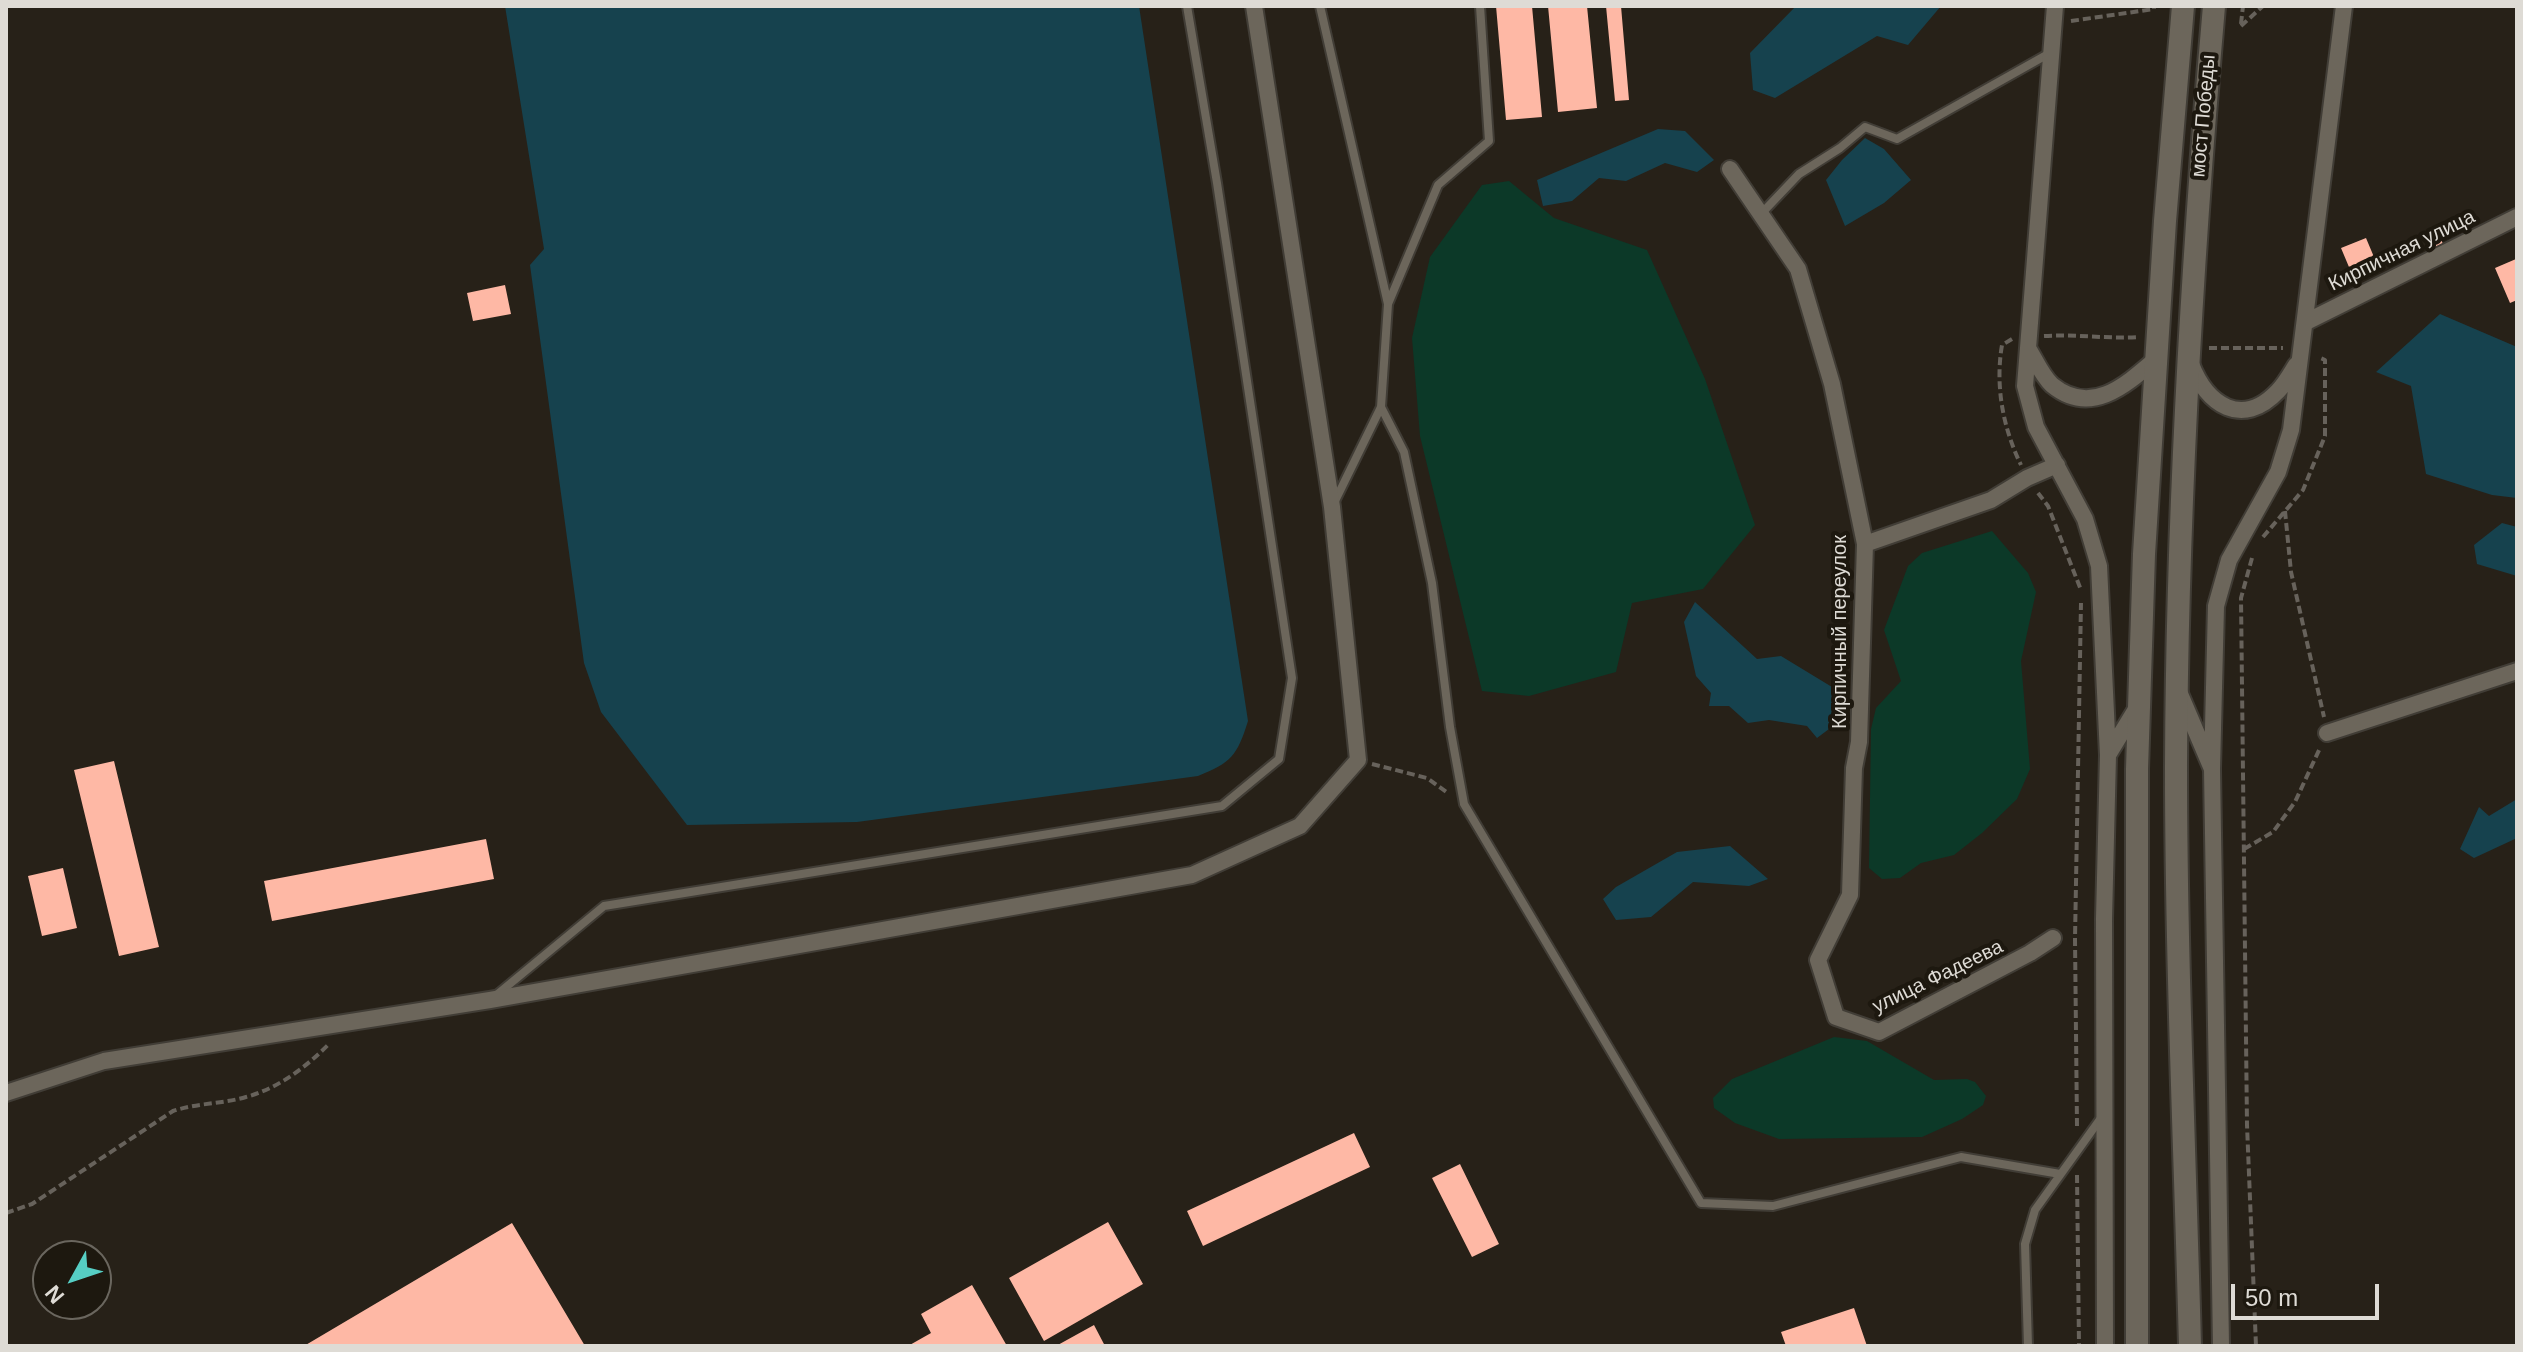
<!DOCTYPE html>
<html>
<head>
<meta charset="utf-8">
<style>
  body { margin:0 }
  #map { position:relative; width:2523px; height:1352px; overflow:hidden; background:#272118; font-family:Arial,sans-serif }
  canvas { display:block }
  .frame { position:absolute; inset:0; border:8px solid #dedbd5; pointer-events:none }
  .north { position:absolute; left:32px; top:1240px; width:80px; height:80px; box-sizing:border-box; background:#1d180f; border:2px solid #6a665e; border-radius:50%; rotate:230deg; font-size:22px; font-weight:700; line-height:32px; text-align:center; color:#dedbd5 }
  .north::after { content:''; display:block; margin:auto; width:28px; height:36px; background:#56cec4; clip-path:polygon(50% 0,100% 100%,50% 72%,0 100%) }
  .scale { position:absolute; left:2231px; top:1284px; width:148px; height:36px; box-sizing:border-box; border:4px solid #dedbd5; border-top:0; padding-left:10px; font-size:24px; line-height:28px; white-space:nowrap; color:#dedbd5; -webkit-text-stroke:6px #1d180f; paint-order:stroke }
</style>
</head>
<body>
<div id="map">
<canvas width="2523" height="1352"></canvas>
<div class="frame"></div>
<div class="north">N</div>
<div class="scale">50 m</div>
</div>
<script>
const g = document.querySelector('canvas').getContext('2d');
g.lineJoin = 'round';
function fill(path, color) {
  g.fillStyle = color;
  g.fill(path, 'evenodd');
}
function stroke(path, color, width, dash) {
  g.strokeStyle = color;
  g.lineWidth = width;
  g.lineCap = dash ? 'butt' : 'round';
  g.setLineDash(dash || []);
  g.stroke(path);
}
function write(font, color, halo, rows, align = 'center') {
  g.font = font + ' Arial,sans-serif';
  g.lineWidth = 8;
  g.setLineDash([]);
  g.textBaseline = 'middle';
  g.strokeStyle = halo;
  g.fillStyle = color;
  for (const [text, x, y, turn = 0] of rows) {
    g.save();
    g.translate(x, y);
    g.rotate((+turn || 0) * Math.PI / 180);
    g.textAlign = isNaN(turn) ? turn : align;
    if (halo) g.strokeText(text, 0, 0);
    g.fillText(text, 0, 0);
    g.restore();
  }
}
const green = new Path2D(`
  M 1509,181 L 1554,218 L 1647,250 L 1705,379 L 1755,525 L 1703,589 L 1632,603 L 1616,672 L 1529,696 L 1482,691 L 1420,436 L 1412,338 L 1430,257 L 1482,185 Z
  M 1992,531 L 2028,573 L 2036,592 L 2021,661 L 2030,769 L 2017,799 L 1982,833 L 1954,855 L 1921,863 L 1900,878 L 1882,879 L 1869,868 L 1871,729 L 1876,708 L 1901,681 L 1884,630 L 1908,566 L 1922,553 Z
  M 1834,1037 L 1867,1041 L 1934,1080 L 1967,1079 L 1975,1082 L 1986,1096 L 1983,1105 L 1962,1119 L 1922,1137 L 1779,1139 L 1735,1123 L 1714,1108 L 1713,1098 L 1732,1079 Z`);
const water = new Path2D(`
  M 505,6 L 1139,6 L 1248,721 C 1237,756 1231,763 1198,776 L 857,822 L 687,825 L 601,712 L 584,663 L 530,265 L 544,249 Z
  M 1796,6 L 1941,6 L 1908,45 L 1877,36 L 1775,98 L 1753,90 L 1750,53 Z
  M 1658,129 L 1685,131 L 1714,160 L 1697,172 L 1665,163 L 1626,181 L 1599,178 L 1572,201 L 1543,206 L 1537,180 Z
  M 1865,138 L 1884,149 L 1911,180 L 1884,203 L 1845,226 L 1826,180 L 1842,160 Z
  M 2440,314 L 2517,347 L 2517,498 L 2492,495 L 2426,474 L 2411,386 L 2376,372 Z
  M 2502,523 L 2517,527 L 2517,576 L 2477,564 L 2474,545 Z
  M 1695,602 L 1757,659 L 1781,656 L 1832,687 L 1849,714 L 1817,738 L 1807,726 L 1769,720 L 1748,723 L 1729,706 L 1709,706 L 1711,693 L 1696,676 L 1684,622 Z
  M 2517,799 L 2517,838 L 2474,858 L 2460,849 L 2479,807 L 2489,816 Z
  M 1730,846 L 1768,879 L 1749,886 L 1693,882 L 1651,917 L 1616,920 L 1603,899 L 1616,887 L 1677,852 Z`);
const building = new Path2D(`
  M 1496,6 L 1532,6 L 1542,117 L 1506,120 Z
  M 1548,6 L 1587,6 L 1597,108 L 1558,112 Z
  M 1606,6 L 1621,6 L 1629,100 L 1615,101 Z
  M 2435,230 L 2445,247 L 2434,253 L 2425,236 Z
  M 2366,238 L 2379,269 L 2354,279 L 2341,248 Z
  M 2516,259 L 2517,300 L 2510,303 L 2495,268 Z
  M 505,285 L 511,314 L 473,321 L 467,293 Z
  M 114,761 L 159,947 L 119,956 L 74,770 Z
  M 486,839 L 494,879 L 272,921 L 264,881 Z
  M 63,868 L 77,928 L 42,936 L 28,876 Z
  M 1354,1133 L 1370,1167 L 1203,1246 L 1187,1211 Z
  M 1460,1164 L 1499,1244 L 1472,1257 L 1432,1178 Z
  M 1108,1222 L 1143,1284 L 1044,1341 L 1009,1278 Z
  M 512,1223 L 585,1346 L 304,1346 Z
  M 972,1285 L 1007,1346 L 908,1346 L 931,1333 L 921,1314 Z
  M 1854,1308 L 1867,1346 L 1786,1346 L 1781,1332 Z
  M 1094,1325 L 1105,1346 L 1056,1346 Z`);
const path = new Path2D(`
  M 2071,21 L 2154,9 L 2154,6
  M 2241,24 L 2243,6
  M 2241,26 L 2263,6
  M 2044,336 C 2076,334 2107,339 2139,337
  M 2012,339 L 2002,345 C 1995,386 2003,428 2021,465
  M 2209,348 L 2283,348
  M 2038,493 L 2048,506 L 2081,590
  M 2285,511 L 2291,572 L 2324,717
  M 2263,537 L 2303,490 L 2325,436 L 2325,360 L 2318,357
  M 2252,558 L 2241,598 L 2247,1125 L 2256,1346
  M 1372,764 L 1427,778 L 1448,793
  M 2244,849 L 2273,832 L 2295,802 L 2320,748
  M 2077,1126 L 2075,939 L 2081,603
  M 2077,1175 L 2079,1346
  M 6,1213 L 32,1204 L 173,1111 C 197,1103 222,1104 246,1097 C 279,1088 306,1067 329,1044`);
const lane = new Path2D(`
  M 1320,6 L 1388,304
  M 1761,214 L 1799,174 L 1840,148 L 1865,127 L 1897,139 L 2050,53
  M 1381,407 L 1404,452 L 1432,583 L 1450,727 L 1464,804 L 1701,1203 L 1773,1206 L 1961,1157 L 2060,1174
  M 1335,501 L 1381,407 L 1388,304 L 1438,185 L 1489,141 L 1480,6
  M 494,997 L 604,906 L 1222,806 L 1279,759 L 1292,678 L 1217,183 L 1187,6
  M 2028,1346 L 2025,1244 L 2035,1210 L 2101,1118`);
const street = new Path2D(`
  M 2055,6 L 2025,386 L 2036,427 L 2085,519 L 2099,566 L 2108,755 L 2104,919 L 2105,1346
  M 1730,169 L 1798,269 L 1832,384 L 1865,544 L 1859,742 L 1854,768 L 1850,895 L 1818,960 L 1836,1017 L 1879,1032 L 2030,953 L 2053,938
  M 2306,322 L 2517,217
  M 2028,348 C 2035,359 2042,376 2052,385 C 2091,417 2126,385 2156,359
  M 2191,364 C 2207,405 2242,429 2278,391 C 2285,384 2291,373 2296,365
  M 1865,544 L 1991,500 L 2027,478 L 2057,465
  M 2180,694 L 2212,769 L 2221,1346
  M 2327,733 L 2517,671
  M 2108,755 L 2138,706
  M 2212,769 L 2216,606 L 2229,560 L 2278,472 L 2291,430 L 2344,6
  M 6,1093 L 104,1061 L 490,1000 L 1192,875 L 1300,826 L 1358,760 L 1332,507 L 1254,6`);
const secondary = new Path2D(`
  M 2137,1346 L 2137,769 L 2144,554 L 2165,221 L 2183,6
  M 2190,1346 C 2185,1153 2176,960 2176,766 C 2177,512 2192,259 2214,6`);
const streetNames = [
  ["мост Победы",2204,116,-85],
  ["Кирпичная улица",2402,251,-26],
  ["Кирпичный переулок",1840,632,-90],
  ["улица Фадеева",1938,977,-26]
];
fill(green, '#0c3928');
fill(water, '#16424e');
fill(building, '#feb8a5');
stroke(lane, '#413d36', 12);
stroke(street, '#413d36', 20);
stroke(secondary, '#413d36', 26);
stroke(path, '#67625b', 4, [8, 4]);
stroke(lane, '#6c665b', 8);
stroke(street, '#6c665b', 16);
stroke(secondary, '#6c665b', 22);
write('20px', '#dedbd5', '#1d180f', streetNames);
</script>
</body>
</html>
